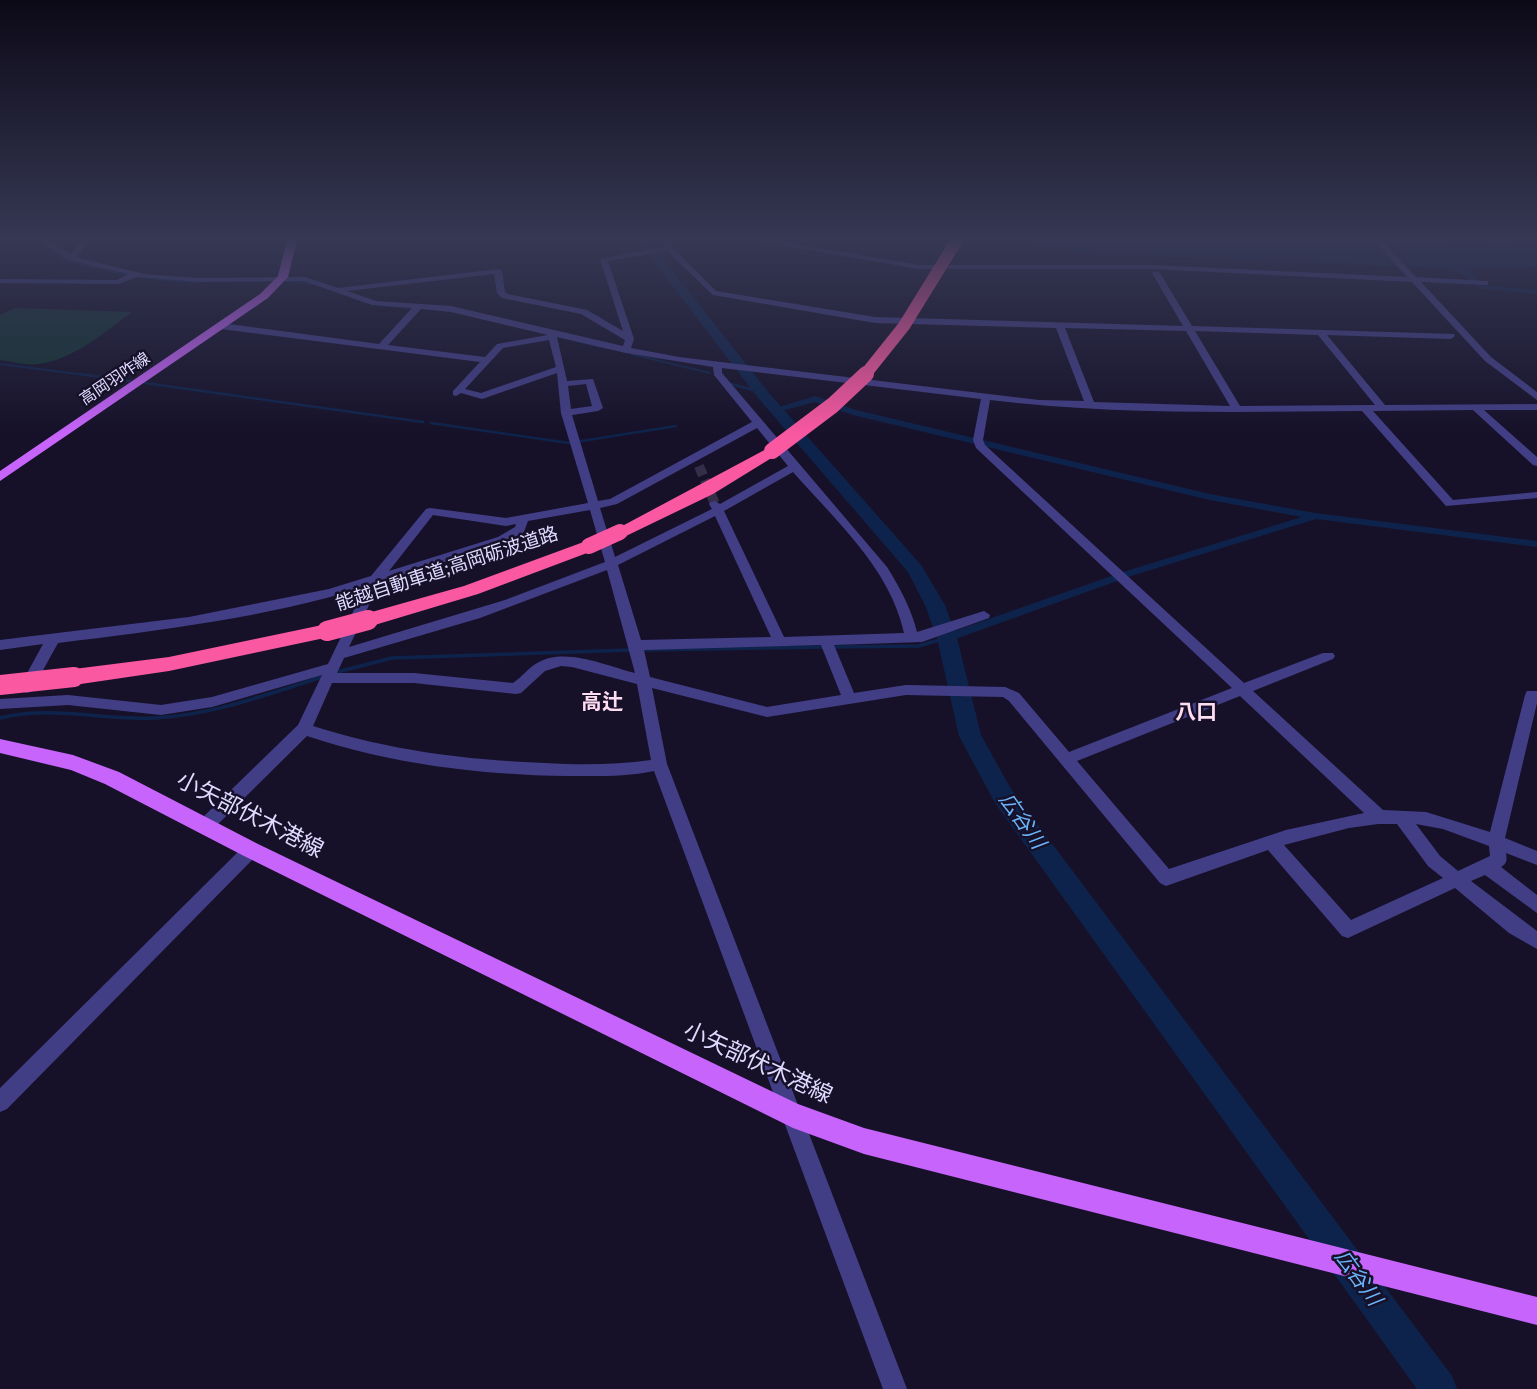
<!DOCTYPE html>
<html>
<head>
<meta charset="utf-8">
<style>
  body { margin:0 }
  canvas { display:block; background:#161129 }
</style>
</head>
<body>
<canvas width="1537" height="1389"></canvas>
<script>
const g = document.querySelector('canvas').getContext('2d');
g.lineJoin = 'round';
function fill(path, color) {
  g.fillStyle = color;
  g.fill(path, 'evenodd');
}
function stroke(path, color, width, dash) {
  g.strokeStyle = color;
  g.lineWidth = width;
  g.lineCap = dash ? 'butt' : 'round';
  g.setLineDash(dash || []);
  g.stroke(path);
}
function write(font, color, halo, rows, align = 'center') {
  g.font = font + ' "Public Sans","Noto Sans JP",sans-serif';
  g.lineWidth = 5;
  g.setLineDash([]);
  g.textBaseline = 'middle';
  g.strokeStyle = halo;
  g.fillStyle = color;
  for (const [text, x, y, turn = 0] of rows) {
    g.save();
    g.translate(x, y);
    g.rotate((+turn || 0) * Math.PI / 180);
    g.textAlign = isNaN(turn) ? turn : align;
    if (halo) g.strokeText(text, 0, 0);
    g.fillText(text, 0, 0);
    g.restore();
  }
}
const green = new Path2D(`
  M 15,308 L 132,312 C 105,332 73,360 38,364 C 26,366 12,361 0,360 L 0,315 Z`);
const water = new Path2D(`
  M 992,240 L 1411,240 L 1493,244 L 1483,240 L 1490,240 L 1537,244 L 1537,267 L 1474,268 L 1471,271 L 1476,275 L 1460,274 L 1445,268 L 1095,254 Z`);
const streamFar2 = new Path2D(`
  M 27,240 L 33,247 C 87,270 140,280 198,282
  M 286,281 L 313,284
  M 377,305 L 415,308
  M 576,341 L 606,348
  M 631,354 L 710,373
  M 0,364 L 93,376`);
const streamFar1 = new Path2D(`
  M 80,374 L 130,381
  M 145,383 L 423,422
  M 728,383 L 761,392
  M 431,423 L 569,443 L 676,426`);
const stream = new Path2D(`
  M 831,647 L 918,646 L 947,638
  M 642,650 L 824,647
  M 333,673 L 392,658 L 631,650
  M 0,718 C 53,705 102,721 155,718 C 213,715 268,694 322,677`);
const canal = new Path2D(`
  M 1454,264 L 1458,264 L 1485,286 L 1537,290 L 1537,294 L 1481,289 L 1454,266 Z
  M 815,396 L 856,410 L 1210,494 L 1315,513 L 1537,541 L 1537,547 L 1316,519 L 1131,576 L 947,642 L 943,641 L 941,638 L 943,635 L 1123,572 L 1302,517 L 1210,500 L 853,415 L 815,402 L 777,412 L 773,409 Z`);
const river = new Path2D(`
  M 637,240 L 648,240 L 769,393 L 921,565 L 945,605 L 957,638 L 981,735 L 1011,789 L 1452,1376 L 1457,1389 L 1417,1389 L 995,803 L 959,736 L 937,638 L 925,605 L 908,572 L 759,399 Z`);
const minorTunnel = new Path2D(`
  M 699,466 L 715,504`);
const minor = new Path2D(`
  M 37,240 L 46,240 L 70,254 L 83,240 L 90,240 L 76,257 L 144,274 L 199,278 L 305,277 L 338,288 L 498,269 L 502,271 L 505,292 L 508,294 L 587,310 L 623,331 L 600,259 L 664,247 L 662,242 L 678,240 L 670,245 L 716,291 L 875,317 L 1183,326 L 1152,273 L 1156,271 L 1160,273 L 1192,326 L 1454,334 L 1455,336 L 1451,339 L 1327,335 L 1385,405 L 1537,404 L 1537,410 L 1484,410 L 1537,457 L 1537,466 L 1533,465 L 1473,410 L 1373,411 L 1453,500 L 1537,492 L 1537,498 L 1446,506 L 1362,411 C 1238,412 1113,415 990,400 L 983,440 L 985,445 L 1244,683 L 1323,653 L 1333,653 L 1335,656 L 1333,659 L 1253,691 L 1383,810 L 1426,812 L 1490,832 L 1525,695 L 1527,691 L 1537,691 L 1537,703 L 1505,838 L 1537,851 L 1537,865 L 1506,853 C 1507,860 1507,864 1501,867 L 1537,895 L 1537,913 L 1485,875 L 1471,881 L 1537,931 L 1537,949 L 1509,933 L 1455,888 L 1348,938 L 1342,936 L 1268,850 L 1166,886 L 1160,883 L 1009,701 L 1003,697 L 906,695 L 767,717 L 652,688 L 667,764 L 907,1389 L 883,1389 L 654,771 C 626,777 597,776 569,776 C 480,775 391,764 307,736 L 212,830 L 206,832 L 200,830 L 198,825 L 200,820 L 298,725 L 322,675 L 212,707 L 161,715 L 68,705 L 0,709 L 0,699 L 68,695 L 161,705 L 212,697 L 328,664 L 365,587 C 265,618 161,630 58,643 L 31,692 L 26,693 L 19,688 L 43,644 L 0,650 L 0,640 L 189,617 L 329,589 L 371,576 L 426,509 L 430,508 L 506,518 L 588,503 L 561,413 L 557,373 L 482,399 L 461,393 L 456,396 L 453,395 L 453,391 L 480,362 L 221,329 L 217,326 L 221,323 L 379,344 L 412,308 L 372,305 L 304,281 L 199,282 L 137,277 L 118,284 L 0,283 L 0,279 L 117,280 L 128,274 L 68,260 ZM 667,251 L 713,295 L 875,323 L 1056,328 L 1084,401 L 1039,400 L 679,357 L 631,348 L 634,339 L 608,261 ZM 494,274 L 497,293 L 502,298 L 581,314 L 625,340 L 623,346 L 451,306 L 376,301 L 347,291 ZM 421,309 L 451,312 L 548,335 L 497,344 L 485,357 L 388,345 ZM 1065,328 L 1186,331 L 1230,406 L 1094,402 ZM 1195,331 L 1318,335 L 1375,405 L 1240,406 ZM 557,337 L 626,353 L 713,367 L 714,375 L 752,422 L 610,499 L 598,501 L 572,415 L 598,411 L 603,408 L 593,379 L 567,381 ZM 549,340 L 556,367 L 481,393 L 465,389 L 503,348 ZM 722,368 L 981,399 L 973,440 L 976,448 L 1232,688 L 1069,752 L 1019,693 L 1005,687 L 906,685 L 854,693 L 834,645 L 922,642 L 989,618 L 990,615 L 984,611 L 917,632 C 911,608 900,588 887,567 L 722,373 ZM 586,384 L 592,406 L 571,409 L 568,386 ZM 757,428 L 788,466 L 720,504 L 715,501 L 711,502 L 709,504 L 712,509 L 615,557 L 600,508 L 617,504 ZM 793,472 C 835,520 890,568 904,633 L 784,637 L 724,511 ZM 590,510 L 605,562 L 505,600 L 349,647 L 380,582 L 506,543 L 524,532 L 528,521 ZM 433,515 L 506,526 L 516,524 L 515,527 L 498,537 L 389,571 ZM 715,516 L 771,637 L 641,640 L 618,565 ZM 607,570 L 635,673 C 607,666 566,647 539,662 C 529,667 522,677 513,683 L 414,673 L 337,673 L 344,658 L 480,618 ZM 821,645 L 841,695 L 767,707 L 650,677 L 644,650 ZM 561,666 L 572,667 L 637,684 L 651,760 C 616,765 579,765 544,763 C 466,760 387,750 313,726 L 332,683 L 414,683 L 516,694 L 521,693 L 545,671 ZM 1240,696 L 1364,813 L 1286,830 L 1169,869 L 1077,761 ZM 1378,824 L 1397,824 L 1428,866 L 1443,878 L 1351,920 L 1284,845 L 1349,828 ZM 1416,824 L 1443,829 L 1489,846 L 1490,856 L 1458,871 L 1440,856 Z
  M 752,240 L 770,240 L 919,265 L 1152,265 L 1407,277 L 1374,240 L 1381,240 L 1416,277 L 1488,281 L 1488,285 L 1485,285 L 1421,282 L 1491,357 L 1537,392 L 1537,400 L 1485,361 L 1412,282 L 1152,269 L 919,269 Z
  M 251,843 L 257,845 L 259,850 L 257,855 L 7,1109 L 0,1112 L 0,1088 L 245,845 Z`);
const major = new Path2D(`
  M 287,240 L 297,240 L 288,277 L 268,298 L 0,481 L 0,471 L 260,294 L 278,276 Z
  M 0,739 L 73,755 L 119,772 L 258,844 L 798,1104 L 864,1128 L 1537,1297 L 1537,1325 L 864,1154 L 793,1128 L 244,856 L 105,784 L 71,770 L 0,753 Z`);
const highway = new Path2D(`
  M 772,446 L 778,448 L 778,454 L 713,494 L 626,536 L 614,536 L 611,532 Z
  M 589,540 L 595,542 L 598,546 L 595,550 L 478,594 L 368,627 L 358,620 L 361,615 L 464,586 Z
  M 327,624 L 337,631 L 334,636 L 169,671 L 74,685 L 67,682 L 64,677 L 67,672 L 74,669 L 169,657 Z`);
const highwayBridgeFar2 = new Path2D(`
  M 864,376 L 904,326 L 957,240`);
const highwayBridgeFar1 = new Path2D(`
  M 772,451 L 833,405 L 866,374
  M 589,546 L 620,532`);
const highwayBridge = new Path2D(`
  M 327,631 L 368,620
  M 0,685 L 74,677`);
const farStreetnames = [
  ["高岡羽咋線",115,379,-34]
];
const streetNames = [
  ["能越自動車道;高岡砺波道路",447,569,-18]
];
const neighbourhoodNames = [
  ["高辻",602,703],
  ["八口",1196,713]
];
const waterNames = [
  ["広谷川",1022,821,55],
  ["広谷川",1358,1278,54]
];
const nearStreetnames = [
  ["小矢部伏木港線",250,815,27],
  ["小矢部伏木港線",758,1063,25]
];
fill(green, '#143332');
fill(water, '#0e234b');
stroke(streamFar2, '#0e234b', 2);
stroke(streamFar1, '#0e234b', 2.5);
stroke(stream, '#0e234b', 3.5);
fill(canal, '#0e234b');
fill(river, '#0e234b');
stroke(minorTunnel, '#342f49', 10, [10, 5]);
fill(minor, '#423e86');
fill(major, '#c764fb');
fill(highway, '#fa58a1');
stroke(highwayBridgeFar2, '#fa58a1', 12);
stroke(highwayBridgeFar1, '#fa58a1', 16);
stroke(highwayBridge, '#fa58a1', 20);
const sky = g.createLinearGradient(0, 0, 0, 435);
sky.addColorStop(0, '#0c0917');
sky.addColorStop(0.55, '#363854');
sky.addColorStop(1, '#36385400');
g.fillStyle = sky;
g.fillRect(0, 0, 1537, 435);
write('16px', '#dfdafe', '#161129', farStreetnames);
write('19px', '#dfdafe', '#161129', streetNames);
write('bold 21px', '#fedcf1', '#161129', neighbourhoodNames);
write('italic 21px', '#6bb4fb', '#161129', waterNames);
write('23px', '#dfdafe', '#161129', nearStreetnames);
</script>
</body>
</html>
